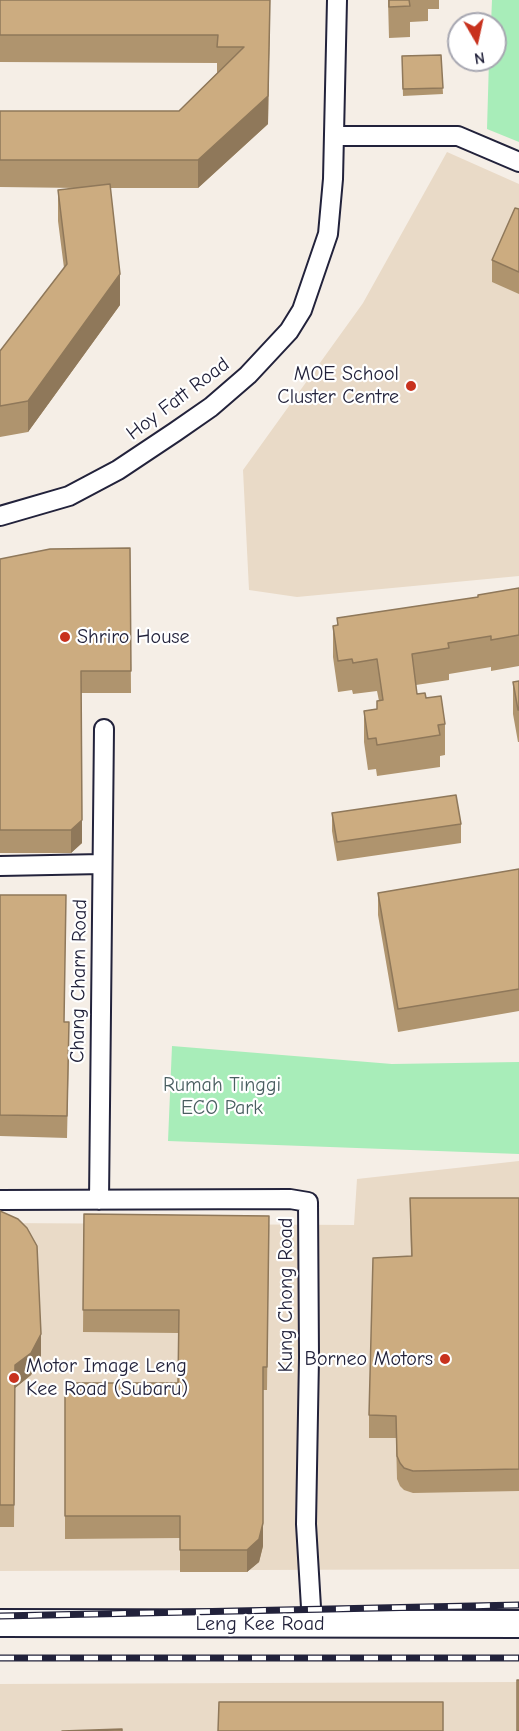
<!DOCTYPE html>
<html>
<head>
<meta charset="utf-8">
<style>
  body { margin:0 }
  #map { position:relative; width:519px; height:1731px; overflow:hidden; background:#f5eee6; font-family:"Comic Neue",sans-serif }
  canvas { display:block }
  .north { position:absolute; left:447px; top:12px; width:60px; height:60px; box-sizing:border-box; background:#fff; border:2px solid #a7a7b1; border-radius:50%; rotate:171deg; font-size:16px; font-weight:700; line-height:24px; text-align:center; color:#22223b }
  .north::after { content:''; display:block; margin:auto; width:21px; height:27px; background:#c8321e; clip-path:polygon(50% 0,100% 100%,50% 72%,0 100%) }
</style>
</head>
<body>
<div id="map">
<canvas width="519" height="1731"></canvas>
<div class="north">N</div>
</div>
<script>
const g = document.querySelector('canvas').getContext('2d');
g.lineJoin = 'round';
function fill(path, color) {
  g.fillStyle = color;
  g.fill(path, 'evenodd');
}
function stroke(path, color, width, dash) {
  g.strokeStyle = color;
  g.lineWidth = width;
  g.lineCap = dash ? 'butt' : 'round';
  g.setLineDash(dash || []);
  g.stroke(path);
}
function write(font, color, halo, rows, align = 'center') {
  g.font = font + ' "Comic Neue",sans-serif';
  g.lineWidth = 4.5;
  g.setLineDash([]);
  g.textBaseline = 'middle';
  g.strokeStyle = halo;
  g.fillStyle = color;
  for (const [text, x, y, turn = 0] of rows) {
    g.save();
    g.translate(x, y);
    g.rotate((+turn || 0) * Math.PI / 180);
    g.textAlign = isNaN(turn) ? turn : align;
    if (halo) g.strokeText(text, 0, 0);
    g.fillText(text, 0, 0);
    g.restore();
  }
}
const built = new Path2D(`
  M 447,152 L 519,184 L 519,576 L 297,597 L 249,590 L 243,470 L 363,303 Z
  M 519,1161 L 519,1569 L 0,1571 L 0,1223 L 354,1225 L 357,1179 Z
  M 519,1682 L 519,1731 L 0,1731 L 0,1684 Z`);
const green = new Path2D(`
  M 492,0 L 519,0 L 519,142 L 487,129 L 489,60 L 495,60 L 495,24 L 491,24 Z
  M 172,1046 L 392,1064 L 519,1062 L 519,1154 L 168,1141 Z`);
const street = new Path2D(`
  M 334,136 L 458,136 L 519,162
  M 0,516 L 69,496 L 118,470 L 175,432 L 211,407 L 248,375 L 289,331 L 302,310 L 328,234 L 333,179 L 337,0
  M 0,866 L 102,864
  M 0,1200 L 290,1199 L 308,1202 L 309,1358 L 306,1524 L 312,1624
  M 99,1200 L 104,729`);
const secondary = new Path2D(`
  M 0,1623 L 519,1624`);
const rail = new Path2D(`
  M 0,1616 L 519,1605
  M 0,1658 L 519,1658`);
const wall = new Path2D(`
  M 0,0 L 270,0 L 268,124 L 198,188 L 110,188 L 120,305 L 28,432 L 0,437 L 0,351 L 64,268 L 58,221 L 58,190 L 78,188 L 0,187 L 0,111 L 179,111 L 217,73 L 217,63 L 0,62 Z
  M 388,0 L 439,0 L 439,9 L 428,9 L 428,21 L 410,22 L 410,37 L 389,38 Z
  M 441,55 L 443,94 L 403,96 L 402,56 Z
  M 519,209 L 519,294 L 492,282 L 492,260 Z
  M 130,548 L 131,693 L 81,693 L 82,843 L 71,853 L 0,853 L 0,559 Z
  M 519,588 L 519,666 L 491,671 L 491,667 L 449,674 L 449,680 L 416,685 L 417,694 L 426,698 L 445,724 L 445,755 L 440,756 L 440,767 L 377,776 L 376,769 L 368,770 L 364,742 L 364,711 L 377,709 L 377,701 L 379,701 L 377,691 L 353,694 L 352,690 L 338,692 L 333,657 L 333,626 L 337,625 L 337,618 L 478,597 Z
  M 519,681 L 519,742 L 518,742 L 513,714 L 513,682 Z
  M 332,813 L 461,824 L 461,843 L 337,861 L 332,831 Z
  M 519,869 L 519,1011 L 398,1032 L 378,915 L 378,893 Z
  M 0,895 L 64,1022 L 69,1044 L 67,1138 L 0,1136 Z
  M 410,1198 L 519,1198 L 519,1491 L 413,1493 L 404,1490 L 400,1486 L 397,1479 L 396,1438 L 369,1438 L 369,1415 L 411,1257 Z
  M 0,1211 L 41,1356 L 31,1375 L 15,1388 L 14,1527 L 0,1527 Z
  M 84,1214 L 269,1216 L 267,1390 L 263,1390 L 263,1546 L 259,1562 L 247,1572 L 180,1572 L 180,1538 L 65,1539 L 65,1383 L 178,1383 L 178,1333 L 83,1332 Z`);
const shadedWall = new Path2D(`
  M 270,0 L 268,124 L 198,188 L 198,160 Z
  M 120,274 L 120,305 L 28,432 L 28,401 Z
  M 82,820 L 82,843 L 71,853 L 71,830 Z
  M 41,1334 L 41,1356 L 31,1375 L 15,1388 L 14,1527 L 15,1365 Z
  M 263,1367 L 263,1546 L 259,1562 L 247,1572 L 247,1550 Z`);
const building = new Path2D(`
  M 0,0 L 270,0 L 268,96 L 198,160 L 0,160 L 0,111 L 179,111 L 244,47 L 217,47 L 218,35 L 0,35 Z
  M 389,0 L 409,0 L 410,6 L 389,7 Z
  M 441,55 L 443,88 L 403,89 L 402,56 Z
  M 110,184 L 120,274 L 28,401 L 0,406 L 0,351 L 67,264 L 58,190 Z
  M 515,208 L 519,209 L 519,272 L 492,260 Z
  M 130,548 L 131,671 L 81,671 L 82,820 L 71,830 L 0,830 L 0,559 L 50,549 Z
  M 519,588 L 519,635 L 491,640 L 491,636 L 448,643 L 449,648 L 412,654 L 417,694 L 425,693 L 426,698 L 441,696 L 445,724 L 438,725 L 440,735 L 377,745 L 376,738 L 368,739 L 364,711 L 377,709 L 377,701 L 383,700 L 377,659 L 353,663 L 352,659 L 338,661 L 333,626 L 338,625 L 337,618 L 478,597 L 478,595 Z
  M 519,681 L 519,710 L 518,710 L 513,682 Z
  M 456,795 L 461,824 L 337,842 L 332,813 Z
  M 519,869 L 519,989 L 398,1009 L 378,893 Z
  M 0,895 L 66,895 L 64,1022 L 69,1022 L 67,1116 L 0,1115 Z
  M 410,1198 L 519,1198 L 519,1469 L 413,1471 L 404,1468 L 400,1463 L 397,1456 L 396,1416 L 369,1415 L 373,1258 L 412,1256 Z
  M 0,1211 L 18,1219 L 27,1228 L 37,1246 L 41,1334 L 31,1353 L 15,1365 L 14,1505 L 0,1505 Z
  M 84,1214 L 269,1216 L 267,1367 L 263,1367 L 263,1523 L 259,1539 L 247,1550 L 180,1550 L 180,1516 L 65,1516 L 65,1383 L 178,1383 L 179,1310 L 83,1310 Z
  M 517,1680 L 519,1680 L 519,1731 L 517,1731 Z
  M 219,1702 L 443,1702 L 443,1731 L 218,1731 Z
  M 122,1729 L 122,1731 L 62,1731 Z`);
const markers = [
  [411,386,6,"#c8321e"],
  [65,637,6,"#c8321e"],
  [445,1359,6,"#c8321e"],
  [14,1378,6,"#c8321e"]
];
const poiNames = [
  ["MOE School",399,374],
  ["Cluster Centre",399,397],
  ["Shriro House",77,637,"left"],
  ["Borneo Motors",433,1359],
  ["Motor Image Leng",26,1366,"left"],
  ["Kee Road (Subaru)",26,1389,"left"]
];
const streetNames = [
  ["Hoy Fatt Road",178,399,-37],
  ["Chang Charn Road",79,981,-89],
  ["Kung Chong Road",286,1295,-90],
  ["Leng Kee Road",260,1624]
];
const parkNames = [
  ["Rumah Tinggi",222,1085],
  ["ECO Park",222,1108]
];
fill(built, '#e9dac7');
fill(green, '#a8edb9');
stroke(street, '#22223b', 22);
stroke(secondary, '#22223b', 30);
stroke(street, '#fff', 18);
stroke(secondary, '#fff', 26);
stroke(rail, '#22223b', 7);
stroke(rail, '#fff', 4.5, [14]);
fill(wall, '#af946e');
fill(shadedWall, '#8f785a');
fill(building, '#ccac80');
stroke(building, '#8f785a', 1.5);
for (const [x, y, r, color] of markers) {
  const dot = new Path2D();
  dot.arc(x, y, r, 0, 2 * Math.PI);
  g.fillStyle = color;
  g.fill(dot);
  stroke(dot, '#fff', 2);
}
write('20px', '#22223b', '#fff', poiNames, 'right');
write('20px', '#22223b', '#fff', streetNames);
write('20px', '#4a5f61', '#fff', parkNames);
</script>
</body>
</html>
